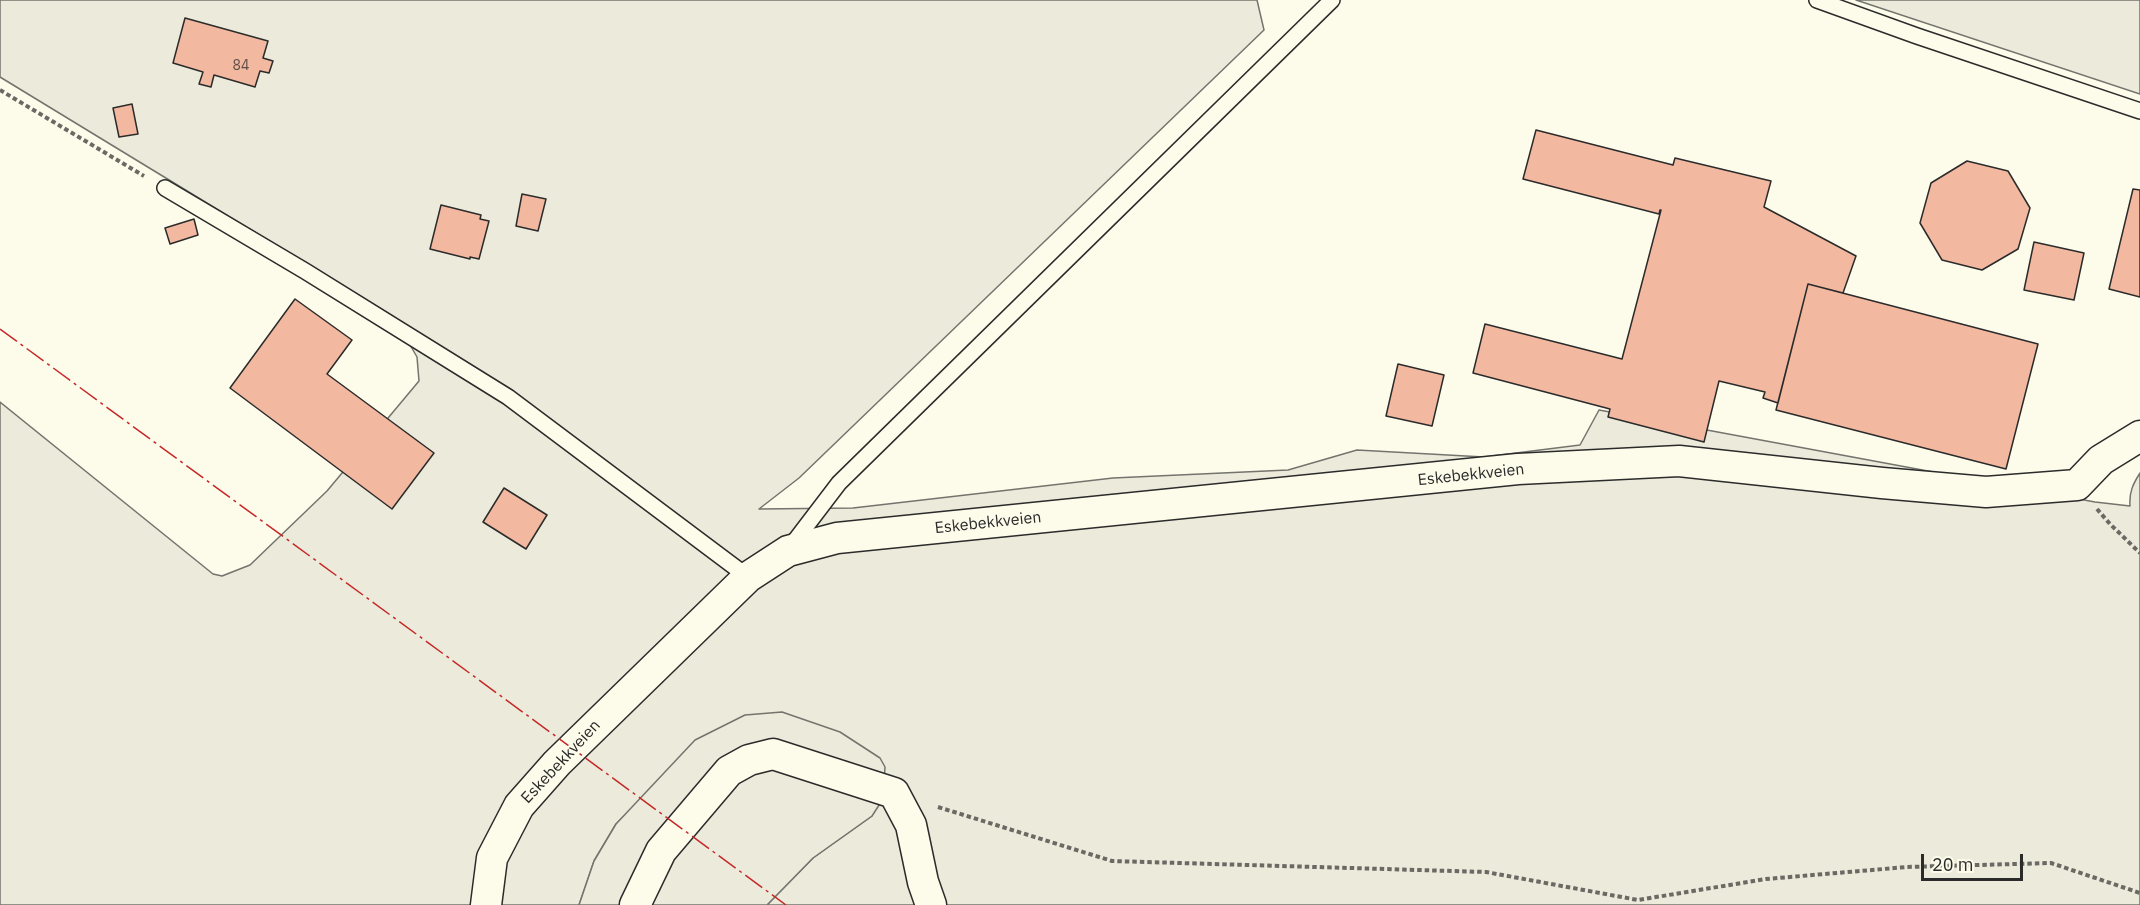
<!DOCTYPE html>
<html>
<head>
<meta charset="utf-8">
<style>
  body { margin:0 }
  #map { position:relative; width:2140px; height:905px; overflow:hidden; background:#fdfbea; font-family:"IBM Plex Sans",sans-serif }
  canvas { display:block }
  .scale { position:absolute; left:1921px; top:854px; width:102px; height:27px; box-sizing:border-box; border:3px solid #2b2b2b; border-top:0; padding-left:8px; font-size:18px; line-height:21px; white-space:nowrap; color:#2b2b2b; -webkit-text-stroke:4px #fdfbea; paint-order:stroke }
</style>
</head>
<body>
<div id="map">
<canvas width="2140" height="905"></canvas>
<div class="scale">20 m</div>
</div>
<script>
const g = document.querySelector('canvas').getContext('2d');
g.lineJoin = 'round';
function fill(path, color) {
  g.fillStyle = color;
  g.fill(path, 'evenodd');
}
function stroke(path, color, width, dash) {
  g.strokeStyle = color;
  g.lineWidth = width;
  g.lineCap = dash ? 'butt' : 'round';
  g.setLineDash(dash || []);
  g.stroke(path);
}
function write(font, color, halo, rows, align = 'center') {
  g.font = font + ' "IBM Plex Sans",sans-serif';
  g.lineWidth = 4.5;
  g.setLineDash([]);
  g.textBaseline = 'middle';
  g.strokeStyle = halo;
  g.fillStyle = color;
  for (const [text, x, y, turn = 0] of rows) {
    g.save();
    g.translate(x, y);
    g.rotate((+turn || 0) * Math.PI / 180);
    g.textAlign = isNaN(turn) ? turn : align;
    if (halo) g.strokeText(text, 0, 0);
    g.fillText(text, 0, 0);
    g.restore();
  }
}
const green = new Path2D(`
  M 0,0 L 1257,0 L 1264,30 L 799,478 L 759,509 L 853,508 L 1113,478 L 1288,470 L 1357,450 L 1484,457 L 1580,445 L 1599,410 L 2095,502 L 2130,506 C 2129,492 2133,484 2140,473 L 2140,905 L 767,905 L 813,858 L 872,816 L 650,790 L 616,824 L 594,861 L 579,905 L 0,905 L 0,402 L 213,574 L 222,576 L 250,565 L 327,491 L 419,381 L 417,357 L 394,317 L 0,77 Z
  M 1856,0 L 2140,0 L 2140,94 Z`);
const parking = new Path2D(`
  M 782,712 L 840,732 L 880,758 L 885,767 L 883,799 L 872,816 L 813,858 L 767,905 L 579,905 L 594,861 L 616,824 L 695,740 L 745,715 Z`);
const building = new Path2D(`
  M 185,18 L 268,41 L 263,58 L 273,61 L 269,73 L 260,71 L 255,87 L 214,75 L 211,87 L 199,84 L 203,72 L 173,63 Z
  M 132,104 L 138,134 L 119,137 L 113,108 Z
  M 1536,130 L 1673,165 L 1675,158 L 1771,181 L 1764,207 L 1856,256 L 1843,293 L 1808,284 L 1778,403 L 1763,398 L 1765,392 L 1719,381 L 1704,442 L 1608,417 L 1610,409 L 1473,373 L 1485,324 L 1622,359 L 1661,210 L 1660,210 L 1659,214 L 1523,179 Z
  M 1967,161 L 2008,171 L 2030,208 L 2018,249 L 1982,270 L 1942,260 L 1920,223 L 1931,183 Z
  M 2133,189 L 2140,190 L 2140,297 L 2109,289 Z
  M 522,194 L 546,199 L 538,231 L 516,226 Z
  M 441,205 L 481,215 L 480,219 L 489,221 L 479,259 L 470,257 L 470,259 L 430,249 Z
  M 194,219 L 198,235 L 170,244 L 165,228 Z
  M 2034,242 L 2084,253 L 2074,300 L 2024,290 Z
  M 1808,284 L 2038,344 L 2006,469 L 1776,410 Z
  M 295,299 L 352,340 L 327,374 L 434,453 L 392,509 L 230,388 Z
  M 1398,364 L 1444,375 L 1432,426 L 1386,416 Z
  M 504,488 L 547,515 L 526,549 L 483,522 Z`);
const path = new Path2D(`
  M 0,90 L 144,176
  M 2097,509 L 2110,524 L 2140,553
  M 938,807 L 1112,861 L 1486,872 L 1638,900 L 1766,879 L 1907,867 L 2051,863 L 2140,893`);
const lane = new Path2D(`
  M 1817,0 L 1917,36 L 2140,111
  M 165,188 L 305,271 L 508,397 L 748,577
  M 791,546 L 839,483 L 1332,0`);
const street = new Path2D(`
  M 486,905 L 492,858 L 519,806 L 557,763 L 748,577 L 788,551 L 837,538 L 1518,469 L 1679,461 L 1882,483 L 1986,492 L 2077,485 L 2101,460 L 2140,436
  M 635,905 L 661,851 L 729,771 L 749,760 L 773,754 L 894,793 L 911,825 L 923,882 L 931,905`);
const power = new Path2D(`
  M 0,329 L 786,905`);
const numberNames = [
  ["84",241,66]
];
const streetNames = [
  ["Eskebekkveien",1471,475,-6],
  ["Eskebekkveien",988,523,-6],
  ["Eskebekkveien",561,762,-47]
];
fill(green, '#ecebdb');
stroke(green, '#74746e', 1.5);
fill(parking, '#eceadb');
stroke(parking, '#74746e', 1.5);
fill(building, '#f2b8a0');
stroke(building, '#2b2b2b', 1.5);
stroke(lane, '#2b2b2b', 18);
stroke(street, '#2b2b2b', 33);
stroke(path, '#6a6964', 4, [4.5, 3]);
stroke(lane, '#fdfbea', 15);
stroke(street, '#fdfbea', 30);
stroke(power, '#c62828', 1.5, [21, 4.5, 3, 4.5]);
write('14px', '#5d4e48', null, numberNames);
write('16px', '#2b2b2b', '#fdfbea', streetNames);
</script>
</body>
</html>
